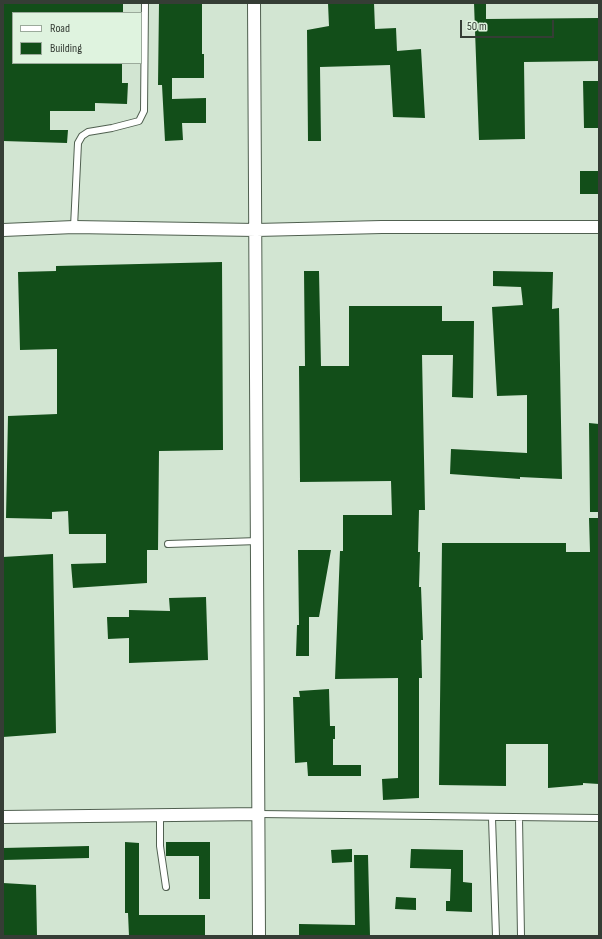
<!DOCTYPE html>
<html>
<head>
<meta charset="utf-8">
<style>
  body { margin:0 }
  #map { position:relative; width:602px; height:939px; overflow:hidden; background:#d2e5d2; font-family:"Sofia Sans Condensed",sans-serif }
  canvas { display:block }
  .frame { position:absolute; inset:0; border:4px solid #353d35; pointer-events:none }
  .legend { position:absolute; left:12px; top:12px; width:130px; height:52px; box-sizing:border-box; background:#dff3df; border:1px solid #9baa9b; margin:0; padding:5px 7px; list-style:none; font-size:12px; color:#353d35 }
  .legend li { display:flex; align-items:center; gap:8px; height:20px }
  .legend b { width:20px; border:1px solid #9baa9b }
  .scale { position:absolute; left:460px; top:20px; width:94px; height:18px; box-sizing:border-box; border:2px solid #353d35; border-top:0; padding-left:5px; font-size:12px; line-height:14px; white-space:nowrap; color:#353d35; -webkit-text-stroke:3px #dff3df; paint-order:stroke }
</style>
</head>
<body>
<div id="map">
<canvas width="602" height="939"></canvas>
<div class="frame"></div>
<ul class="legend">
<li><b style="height:5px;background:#fff"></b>Road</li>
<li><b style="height:11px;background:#124e19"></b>Building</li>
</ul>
<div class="scale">50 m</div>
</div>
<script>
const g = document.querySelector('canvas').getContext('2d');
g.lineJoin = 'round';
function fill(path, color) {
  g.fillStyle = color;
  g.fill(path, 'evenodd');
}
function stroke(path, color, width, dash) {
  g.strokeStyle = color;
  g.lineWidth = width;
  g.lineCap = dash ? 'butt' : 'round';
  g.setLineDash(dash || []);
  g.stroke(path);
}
const building = new Path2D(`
  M 3,3 L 123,3 L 123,13 L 13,13 L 13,63 L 122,63 L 122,83 L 128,83 L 127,104 L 95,103 L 95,111 L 50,111 L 50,130 L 68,130 L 67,143 L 3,141 Z
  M 159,3 L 202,3 L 202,54 L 204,54 L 204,78 L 172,78 L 172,99 L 206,98 L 206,123 L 182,123 L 183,140 L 165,141 L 162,85 L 158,85 Z
  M 328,3 L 374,3 L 375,29 L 396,28 L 397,51 L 421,49 L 425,118 L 393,117 L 390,65 L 320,67 L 321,141 L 308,141 L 307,30 L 329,26 Z
  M 474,3 L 486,3 L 486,19 L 599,18 L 599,61 L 524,62 L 525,139 L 479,140 Z
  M 583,81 L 599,81 L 599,128 L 584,128 Z
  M 580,171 L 598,171 L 598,194 L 580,194 Z
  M 222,262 L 223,450 L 159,451 L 158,550 L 147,550 L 147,583 L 73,588 L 71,564 L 106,563 L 106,534 L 69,534 L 68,511 L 52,512 L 52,519 L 6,518 L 8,416 L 57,414 L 57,349 L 20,350 L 18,272 L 56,271 L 56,266 Z
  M 304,271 L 319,271 L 321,366 L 349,366 L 349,306 L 442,306 L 442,321 L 474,321 L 473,398 L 452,397 L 453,355 L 422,355 L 425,510 L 419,510 L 418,552 L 420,552 L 419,587 L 421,587 L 423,640 L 421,640 L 422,678 L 419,678 L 419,798 L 383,800 L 382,779 L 398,778 L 398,678 L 335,679 L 340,551 L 343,551 L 343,515 L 392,515 L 391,481 L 300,482 L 299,366 L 305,366 Z
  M 493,271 L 553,272 L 552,309 L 559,308 L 562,479 L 520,477 L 520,479 L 450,474 L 451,449 L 527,453 L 527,395 L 497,396 L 492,307 L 523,305 L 521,287 L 493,286 Z
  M 589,423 L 599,424 L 599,512 L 590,512 Z
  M 589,518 L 599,518 L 599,784 L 583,783 L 583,785 L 548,788 L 548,744 L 506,744 L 506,786 L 439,785 L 442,543 L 566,543 L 566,552 L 590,552 Z
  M 298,550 L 331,550 L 319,617 L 309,617 L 309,656 L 296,656 L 297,625 L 299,625 Z
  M 53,554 L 56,733 L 3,737 L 3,557 Z
  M 206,597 L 208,660 L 129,663 L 129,638 L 108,639 L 107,617 L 129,617 L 129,610 L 170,611 L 169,598 Z
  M 329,689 L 330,726 L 335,726 L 335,739 L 333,739 L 333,765 L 361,765 L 361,776 L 308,776 L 307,762 L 295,763 L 293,697 L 300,697 L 299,691 Z
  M 125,842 L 139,843 L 139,915 L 205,915 L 205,936 L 129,936 L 128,913 L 125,913 Z
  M 166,842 L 210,842 L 210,899 L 199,899 L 199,856 L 166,856 Z
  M 89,846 L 89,858 L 3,860 L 3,848 Z
  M 352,849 L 352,862 L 332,863 L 331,850 Z
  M 411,849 L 463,850 L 463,882 L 472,883 L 472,912 L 446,911 L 446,901 L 450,901 L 451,869 L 410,868 Z
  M 354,855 L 368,855 L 370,936 L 299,936 L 299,924 L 355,925 Z
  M 3,883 L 36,885 L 37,936 L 3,936 Z
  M 396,897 L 416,898 L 416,910 L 395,909 Z`);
const service = new Path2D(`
  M 74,227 L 78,143 L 82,136 L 88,132 L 112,128 L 139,121 L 144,111 L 145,3
  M 168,544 L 258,541
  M 259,814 L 599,818
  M 160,816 L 160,846 L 166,887
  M 492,818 L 496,936
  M 519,818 L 521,936`);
const minor = new Path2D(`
  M 254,3 L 259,936
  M 3,230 L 74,227 L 256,230 L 382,227 L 599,227
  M 3,817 L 259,814`);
fill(building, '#124e19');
stroke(service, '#506050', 8);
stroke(minor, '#506050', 14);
stroke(service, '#fff', 6);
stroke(minor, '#fff', 12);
</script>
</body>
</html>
